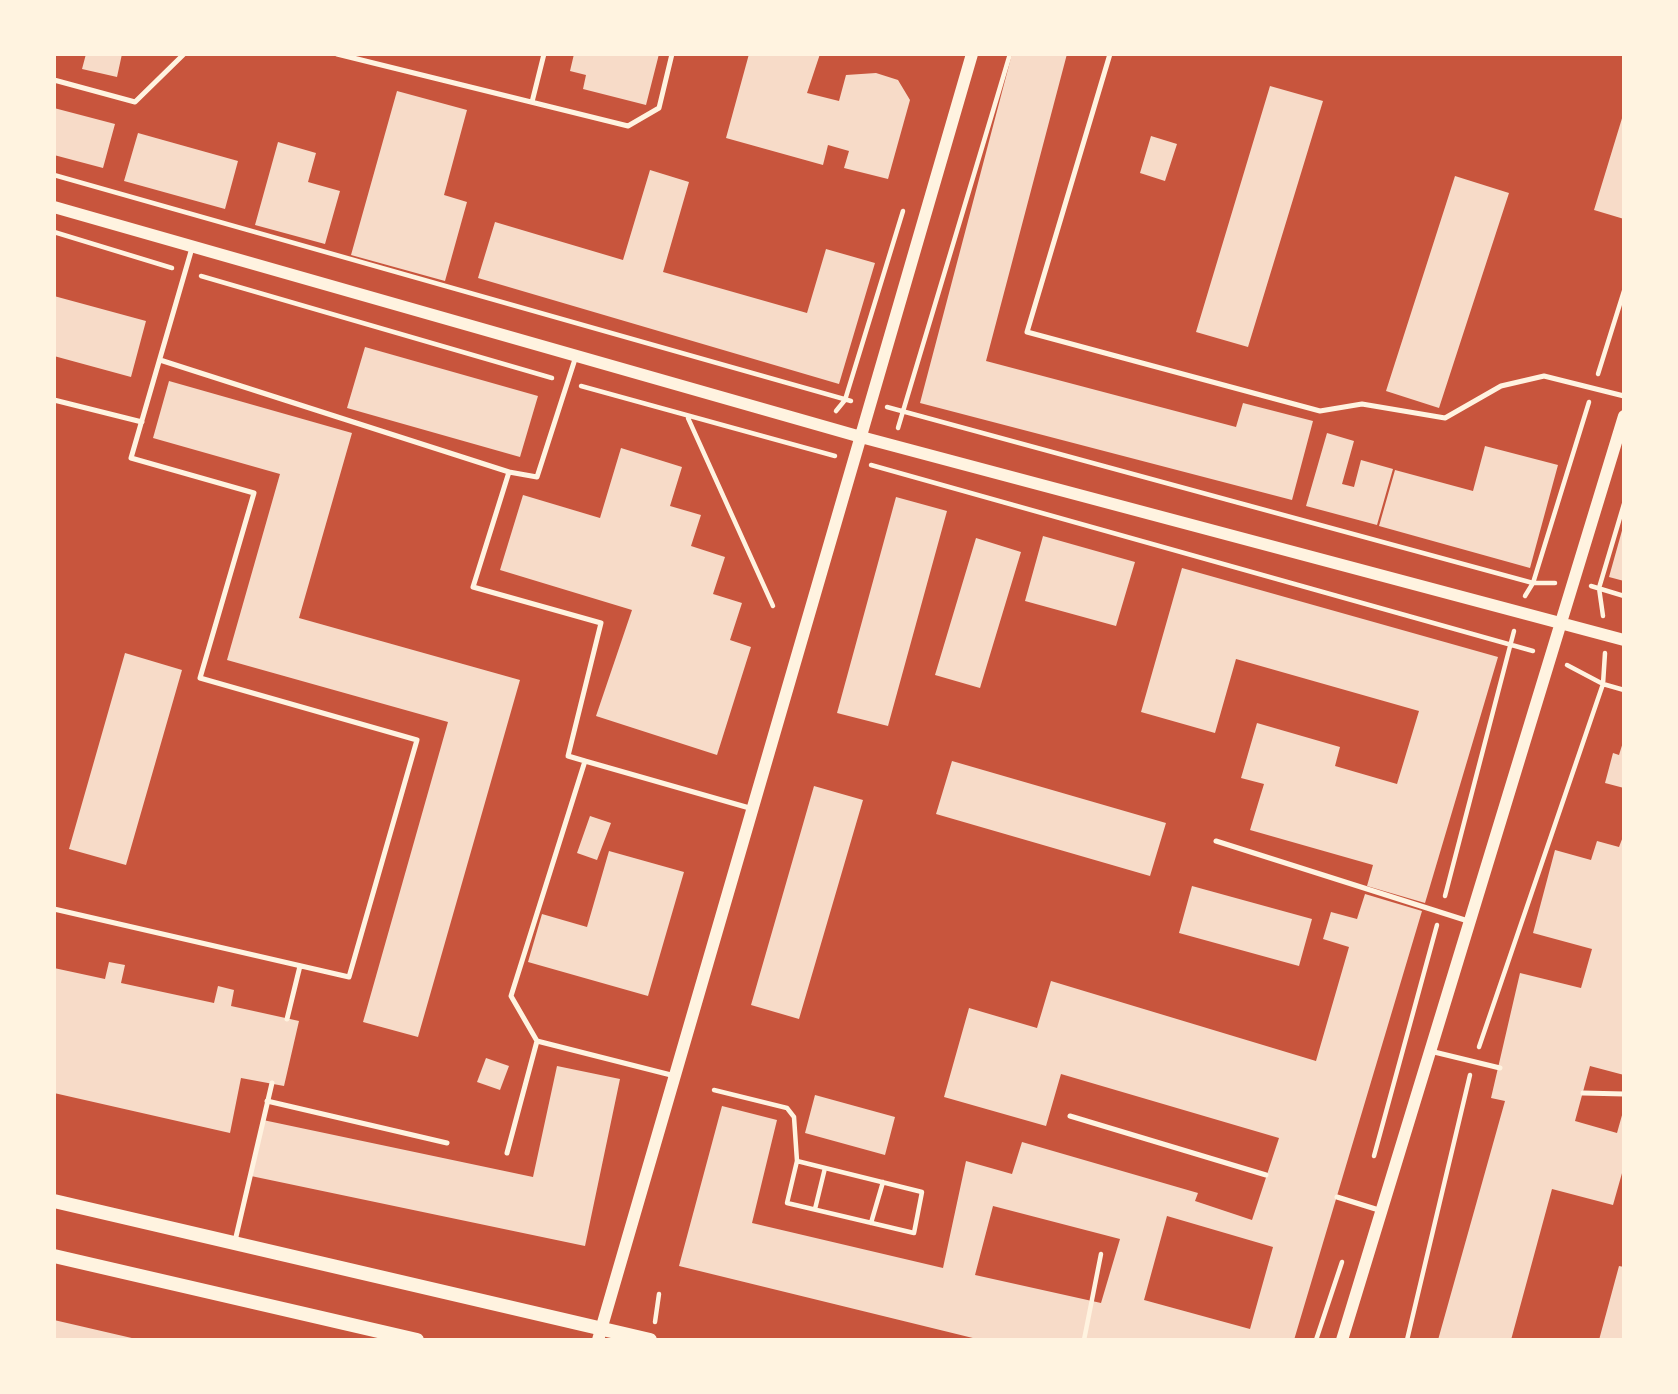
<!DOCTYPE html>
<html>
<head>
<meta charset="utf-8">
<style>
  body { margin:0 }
  #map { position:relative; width:1678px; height:1394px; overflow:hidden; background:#c8553d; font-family:"Fira Sans",sans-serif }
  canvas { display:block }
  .frame { position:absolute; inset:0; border:56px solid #fff3e0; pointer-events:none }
</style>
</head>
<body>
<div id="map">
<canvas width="1678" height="1394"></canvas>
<div class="frame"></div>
</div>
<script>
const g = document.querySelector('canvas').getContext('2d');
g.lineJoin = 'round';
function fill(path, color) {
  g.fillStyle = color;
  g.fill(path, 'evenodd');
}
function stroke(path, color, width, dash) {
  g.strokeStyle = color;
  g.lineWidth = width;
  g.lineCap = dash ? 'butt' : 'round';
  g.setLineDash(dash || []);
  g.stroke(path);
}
const building = new Path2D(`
  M 86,54 L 122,54 L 117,77 L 82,69 Z
  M 574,54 L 659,54 L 646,105 L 583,89 L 586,75 L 570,71 Z
  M 749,54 L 820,54 L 807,93 L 839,101 L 846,75 L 876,73 L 898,80 L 910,100 L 888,179 L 844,168 L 849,151 L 828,145 L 823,165 L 726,138 Z
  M 1012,54 L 1067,54 L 986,361 L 1236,427 L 1243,403 L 1313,421 L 1292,500 L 920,403 Z
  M 1270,86 L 1323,101 L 1248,347 L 1196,332 Z
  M 397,91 L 467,110 L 444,195 L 467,202 L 445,281 L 351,255 Z
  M 54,108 L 115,124 L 103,168 L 54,155 Z
  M 1623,115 L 1624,115 L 1624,219 L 1594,210 Z
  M 138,133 L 238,161 L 225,209 L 124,181 Z
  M 1151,136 L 1177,144 L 1165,181 L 1140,173 Z
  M 278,142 L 316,153 L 308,182 L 340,191 L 325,244 L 255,225 Z
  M 650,170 L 689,182 L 663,272 L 807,313 L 826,249 L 875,263 L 839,384 L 478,278 L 495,222 L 623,260 Z
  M 1455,176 L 1509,193 L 1439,408 L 1386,391 Z
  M 54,296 L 146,321 L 131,377 L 54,356 Z
  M 365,347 L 538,396 L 520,457 L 347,408 Z
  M 169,381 L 352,433 L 299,618 L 520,680 L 418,1037 L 363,1022 L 448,722 L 227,660 L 280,474 L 153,438 Z
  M 1327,433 L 1354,441 L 1342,484 L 1354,487 L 1361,460 L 1393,469 L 1377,525 L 1306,506 Z
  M 1485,446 L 1558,465 L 1530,568 L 1379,526 L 1395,470 L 1473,491 Z
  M 621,448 L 682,467 L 670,506 L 701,515 L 691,546 L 725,557 L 713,594 L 742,603 L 730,640 L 751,647 L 717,755 L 596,716 L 632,610 L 500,570 L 523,495 L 600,518 Z
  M 896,497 L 947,511 L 888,726 L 837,713 Z
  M 1623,527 L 1624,527 L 1624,581 L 1609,577 Z
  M 1043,536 L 1135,562 L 1116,626 L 1025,601 Z
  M 976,538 L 1021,552 L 980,688 L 935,675 Z
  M 1182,568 L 1498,657 L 1425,903 L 1367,886 L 1373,865 L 1250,830 L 1264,784 L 1241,778 L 1257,723 L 1340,747 L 1335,766 L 1397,784 L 1419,711 L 1236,659 L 1215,733 L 1141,712 Z
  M 125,653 L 182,670 L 126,865 L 69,849 Z
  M 1624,739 L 1624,788 L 1605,783 L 1613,753 L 1619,755 Z
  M 952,761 L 1166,823 L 1150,876 L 936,814 Z
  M 814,786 L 863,800 L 799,1019 L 751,1005 Z
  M 590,816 L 611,823 L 597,860 L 577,853 Z
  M 1624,834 L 1624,1075 L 1590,1066 L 1575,1121 L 1617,1133 L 1624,1108 L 1624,1166 L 1613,1205 L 1552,1189 L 1511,1340 L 1438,1340 L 1505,1101 L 1491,1098 L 1520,973 L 1581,988 L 1592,949 L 1533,933 L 1555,850 L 1591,860 L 1597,841 L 1619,847 Z
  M 609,851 L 684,872 L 648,996 L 528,962 L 542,914 L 587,927 Z
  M 1192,886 L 1312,919 L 1299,966 L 1179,933 Z
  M 1365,894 L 1422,911 L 1294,1340 L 981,1340 L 679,1266 L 722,1106 L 777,1120 L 752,1223 L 943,1268 L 966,1161 L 1012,1174 L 1022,1142 L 1198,1193 L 1195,1201 L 1252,1220 L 1279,1138 L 1061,1074 L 1046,1126 L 944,1097 L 969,1008 L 1037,1028 L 1051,981 L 1316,1061 L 1349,947 L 1323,939 L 1331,912 L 1357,919 ZM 993,1206 L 1120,1239 L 1101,1303 L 975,1275 ZM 1167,1216 L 1273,1247 L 1250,1329 L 1144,1300 Z
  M 109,962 L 125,965 L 121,983 L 214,1003 L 218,986 L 234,990 L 231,1006 L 299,1021 L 284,1086 L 241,1078 L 230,1133 L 54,1093 L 54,968 L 105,979 Z
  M 486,1058 L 509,1066 L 500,1090 L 477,1082 Z
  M 557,1066 L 620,1079 L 585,1246 L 251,1176 L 263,1120 L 533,1177 Z
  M 815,1095 L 895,1117 L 885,1155 L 805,1133 Z
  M 1619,1266 L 1624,1267 L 1624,1340 L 1599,1340 Z
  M 54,1320 L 136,1339 L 136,1340 L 54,1340 Z`);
const path = new Path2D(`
  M 54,175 L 851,401
  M 54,232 L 172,268
  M 201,276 L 552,378
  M 1598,374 L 1624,291
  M 581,386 L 835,456
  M 887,407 L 1533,583 L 1555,583
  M 836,411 L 845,400 L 903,211
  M 688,418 L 773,606
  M 898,428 L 1010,54
  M 871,465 L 1533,651
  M 1591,586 L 1624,596
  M 1525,596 L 1533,583 L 1589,402
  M 1603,616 L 1599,588 L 1624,504
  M 1567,665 L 1603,684 L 1624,690
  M 1445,896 L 1514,631
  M 1479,1047 L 1603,684 L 1605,653
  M 714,1090 L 787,1108 L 794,1117 L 797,1161
  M 1374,1156 L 1437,925
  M 797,1161 L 922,1192 L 914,1233 L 787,1203 Z
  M 815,1209 L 825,1168
  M 871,1223 L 883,1182
  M 655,1322 L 659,1294
  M 1084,1340 L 1101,1254
  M 1316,1340 L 1342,1262
  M 1407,1340 L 1470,1075`);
const service = new Path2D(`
  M 337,54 L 628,126 L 659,108 L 672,54
  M 1110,54 L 1027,332 L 1320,411 L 1362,404 L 1445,418 L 1501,386 L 1544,376 L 1624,396
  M 54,80 L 135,102 L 184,54
  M 532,102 L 544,54
  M 576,356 L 537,477 L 509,472 L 473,587 L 601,623 L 568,756 L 585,761
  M 160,360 L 509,472
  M 54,400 L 142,422
  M 1216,841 L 1468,921
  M 54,909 L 349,977 L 417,740 L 200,678 L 254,493 L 131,458 L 192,248
  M 287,1019 L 300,966
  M 537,1041 L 511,996 L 585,761 L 753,809
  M 1430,1051 L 1500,1068
  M 1583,1093 L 1624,1094
  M 267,1101 L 447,1143
  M 1070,1116 L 1266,1175
  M 507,1153 L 537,1041 L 675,1076
  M 1337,1197 L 1382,1211
  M 235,1241 L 272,1083`);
const tertiary = new Path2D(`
  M 54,207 L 861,437 L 1624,640
  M 598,1340 L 972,54
  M 1342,1340 L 1624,416`);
const secondary = new Path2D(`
  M 54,1201 L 650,1340
  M 54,1256 L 417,1340`);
fill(building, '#f7dbc8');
stroke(path, '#fff3e0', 4.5);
stroke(service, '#fff3e0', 5);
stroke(tertiary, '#fff3e0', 12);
stroke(secondary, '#fff3e0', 14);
</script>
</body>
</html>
